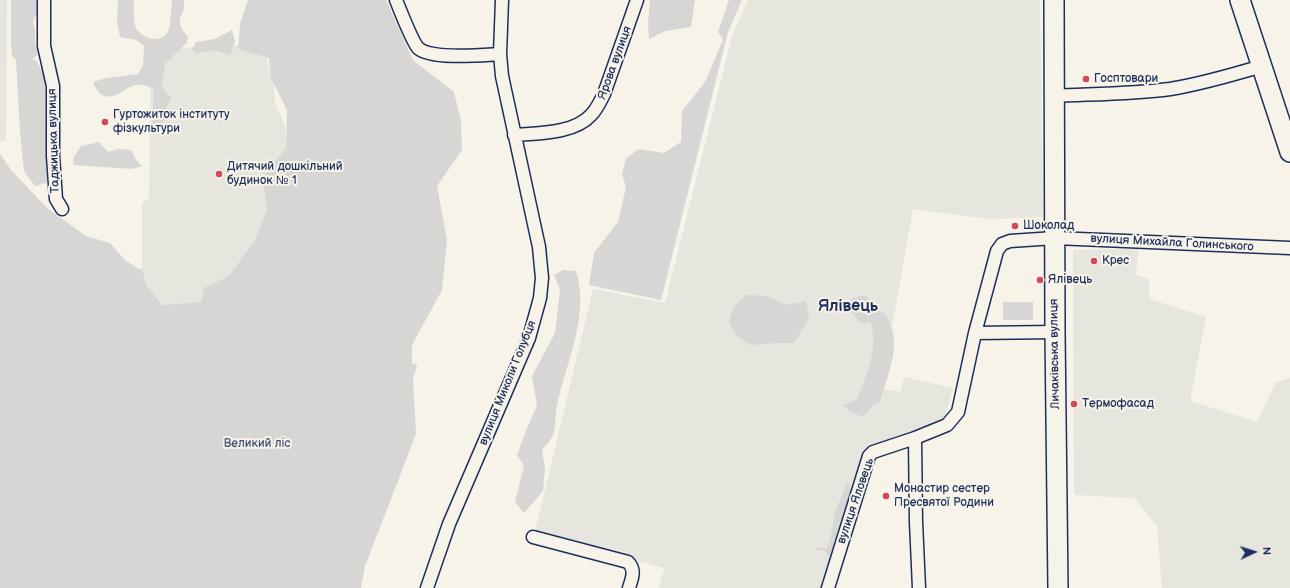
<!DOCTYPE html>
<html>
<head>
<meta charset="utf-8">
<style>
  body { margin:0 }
  #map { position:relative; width:1290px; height:588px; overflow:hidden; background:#f7f3e8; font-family:"Balsamiq Sans",sans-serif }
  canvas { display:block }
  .north { position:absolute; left:1234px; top:532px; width:40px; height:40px; -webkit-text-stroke:3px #f7f3e8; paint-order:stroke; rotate:86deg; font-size:11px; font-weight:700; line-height:16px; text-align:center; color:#1b2f5e }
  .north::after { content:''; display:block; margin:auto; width:14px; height:18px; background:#1b2f5e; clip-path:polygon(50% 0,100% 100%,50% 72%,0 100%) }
</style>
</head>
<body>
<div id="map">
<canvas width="1290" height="588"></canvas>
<div class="north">N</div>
</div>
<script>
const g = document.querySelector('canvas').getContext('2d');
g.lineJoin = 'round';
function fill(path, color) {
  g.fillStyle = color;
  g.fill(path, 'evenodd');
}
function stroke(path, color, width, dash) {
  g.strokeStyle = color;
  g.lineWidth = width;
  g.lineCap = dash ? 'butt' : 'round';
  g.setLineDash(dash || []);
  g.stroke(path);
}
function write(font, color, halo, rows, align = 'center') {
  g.font = font + ' "Balsamiq Sans",sans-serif';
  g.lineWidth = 4;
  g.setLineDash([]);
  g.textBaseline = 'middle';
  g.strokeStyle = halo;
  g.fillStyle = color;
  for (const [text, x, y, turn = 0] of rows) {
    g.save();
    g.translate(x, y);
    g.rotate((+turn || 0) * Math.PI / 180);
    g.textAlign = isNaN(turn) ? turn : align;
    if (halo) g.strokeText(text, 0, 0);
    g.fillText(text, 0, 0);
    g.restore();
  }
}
const built = new Path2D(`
  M 0,0 L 7,0 L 6,141 L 0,141 Z
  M 748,0 L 1040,0 L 1043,217 L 989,219 L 913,209 L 896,305 L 879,388 L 900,392 L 904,377 L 953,388 L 944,420 L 937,424 L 867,450 L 821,588 L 659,588 L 664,568 L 535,532 L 593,289 L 665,303 L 732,36 Z
  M 259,44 L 265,51 L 274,87 L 275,103 L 285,126 L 293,241 L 210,302 L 142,306 L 142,203 L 149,199 L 151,57 L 155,49 Z
  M 1138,249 L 1136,275 L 1149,279 L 1149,299 L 1206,317 L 1190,401 L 1257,422 L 1276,382 L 1290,378 L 1290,588 L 1162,588 L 1157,526 L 1134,498 L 1074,495 L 1073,250 Z`);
const green = new Path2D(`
  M 11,0 L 37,0 L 37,13 L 33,21 L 35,29 L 35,43 L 38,54 L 32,60 L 36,60 L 45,77 L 47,183 L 35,186 L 24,171 L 20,132 L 16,60 L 12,56 L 11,44 Z
  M 118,0 L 134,0 C 134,8 133,17 135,25 C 137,37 159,45 167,33 C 171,28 171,8 172,0 L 184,0 C 186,19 171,16 188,37 L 187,43 L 178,51 L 165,64 L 162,86 L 167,94 L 172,98 L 167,106 L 162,129 L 156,130 L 152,125 L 154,89 C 148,86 143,84 136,85 C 132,85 128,88 125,90 C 110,100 100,100 93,82 L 106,78 L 138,74 L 143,65 L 144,46 L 136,40 L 120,37 L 117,21 Z
  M 248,0 L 386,0 L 413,60 L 454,92 L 461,121 L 462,150 L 437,186 L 447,240 L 442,290 L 412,345 L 412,363 L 417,365 L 413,380 L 416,434 L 365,566 L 361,588 L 0,588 L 0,154 L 11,170 L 47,208 L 86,236 L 110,243 L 125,260 L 139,269 L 142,269 L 146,285 L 162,305 L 201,302 L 204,288 L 229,276 L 254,242 L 267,210 L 263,177 L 286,148 L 287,110 L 271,78 L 269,58 L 238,49 L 240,24 Z
  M 650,0 L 695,0 L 691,27 L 665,31 L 649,39 L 648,23 Z
  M 729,0 L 742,0 L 728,32 L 661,300 L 589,285 L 594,253 L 618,222 L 626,187 L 622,174 L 626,158 L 639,149 L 664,153 L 681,142 L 682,111 L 705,82 L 723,40 L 718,32 Z
  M 232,30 L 235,41 L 230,56 C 216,49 211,50 196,54 L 192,49 L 196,42 L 215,39 Z
  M 99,142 L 108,152 L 118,149 L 131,150 L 137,161 L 142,166 L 132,169 L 74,165 L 73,159 L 81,146 Z
  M 563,270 L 576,271 C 590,315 566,363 557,405 C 555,415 556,426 553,435 C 551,440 545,446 542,450 L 545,468 L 543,491 L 524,513 L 515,502 L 524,466 L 517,455 L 527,428 L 537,406 L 532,376 L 555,333 L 560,290 L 554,275 Z
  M 746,295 L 766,296 L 786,305 L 806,301 L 809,318 L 794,343 L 778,343 L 750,345 L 736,335 L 729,322 L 733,308 Z
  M 866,295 C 869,300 871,305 875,308 C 878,311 883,311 885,314 C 904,341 888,374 880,401 L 874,404 L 863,417 L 851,412 L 843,405 L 857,399 C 866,376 880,346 870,322 L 864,324 C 852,317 851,312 850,299 L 860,296 Z
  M 1003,302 L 1033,302 L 1033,320 L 1003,320 Z
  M 847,482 L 850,485 L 848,512 L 828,588 L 819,588 L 825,578 L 829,556 L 825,551 L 817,550 L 816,547 L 826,549 L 830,541 L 835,513 Z`);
const minor = new Path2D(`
  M 44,0 L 44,46 L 53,86 L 53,156 L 56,199 L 62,209
  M 396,0 C 400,10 412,41 418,48 C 431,60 482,55 500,54
  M 1054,96 C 1093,94 1132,94 1170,89 C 1201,84 1232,75 1262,66
  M 514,135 C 537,133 574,134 591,115 C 597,109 600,102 604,94 L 637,0
  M 975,333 L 1055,332
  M 915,438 L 916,522 L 919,588
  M 533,537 L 628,562 C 636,570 632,578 629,588
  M 427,588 L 449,524 L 529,338 L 540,298 L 542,278 L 539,247 L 502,76 L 500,54 L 502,0
  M 828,588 L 869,456 L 873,452 L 915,438 L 947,425 L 958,412 L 975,333 L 997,251 L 1002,244 L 1010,241 L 1055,238 L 1290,248`);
const primary = new Path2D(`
  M 1054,0 L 1055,332 L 1058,588
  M 1240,0 L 1290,152`);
const markers = [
  [1086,79,4,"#d1495b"],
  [105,122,4,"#d1495b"],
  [219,174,4,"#d1495b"],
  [1015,226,4,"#d1495b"],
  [1094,261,4,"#d1495b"],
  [1040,280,4,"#d1495b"],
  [1074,404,4,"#d1495b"],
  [886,496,4,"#d1495b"]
];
const streetNames = [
  ["Ярова вулиця",615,63,-70],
  ["Таджицька вулиця",54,141,-92],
  ["вулиця Михайла Голинського",1172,243,3],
  ["Личаківська вулиця",1055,354,-91],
  ["вулиця Миколи Голубця",508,383,-68],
  ["вулиця Яловець",856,501,-71]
];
const poiNames = [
  ["Госптовари",1094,79],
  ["Гуртожиток інституту",113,115],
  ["фізкультури",113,129],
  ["Дитячий дошкільний",227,167],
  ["будинок № 1",227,181],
  ["Шоколад",1023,226],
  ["Крес",1102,261],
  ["Ялівець",1048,280],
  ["Термофасад",1082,404],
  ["Монастир сестер",894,489],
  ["Пресвятої Родини",894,503]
];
const parkNames = [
  ["Великий ліс",257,444]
];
const districtNames = [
  ["Ялівець",848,307]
];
fill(built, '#e6e5de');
fill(green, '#d7d6d4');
stroke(minor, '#1b2f5e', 15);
stroke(primary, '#1b2f5e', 22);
stroke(minor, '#f7f3e8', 12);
stroke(primary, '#f7f3e8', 19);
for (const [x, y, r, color] of markers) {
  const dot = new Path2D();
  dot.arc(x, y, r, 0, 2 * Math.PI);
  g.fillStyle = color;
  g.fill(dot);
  stroke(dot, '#f7f3e8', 1.5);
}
write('12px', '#1b2f5e', '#f7f3e8', streetNames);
write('12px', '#1b2f5e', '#f7f3e8', poiNames, 'left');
write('12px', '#415076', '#f7f3e8', parkNames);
write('bold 16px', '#1b2f5e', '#f7f3e8', districtNames);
</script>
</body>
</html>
